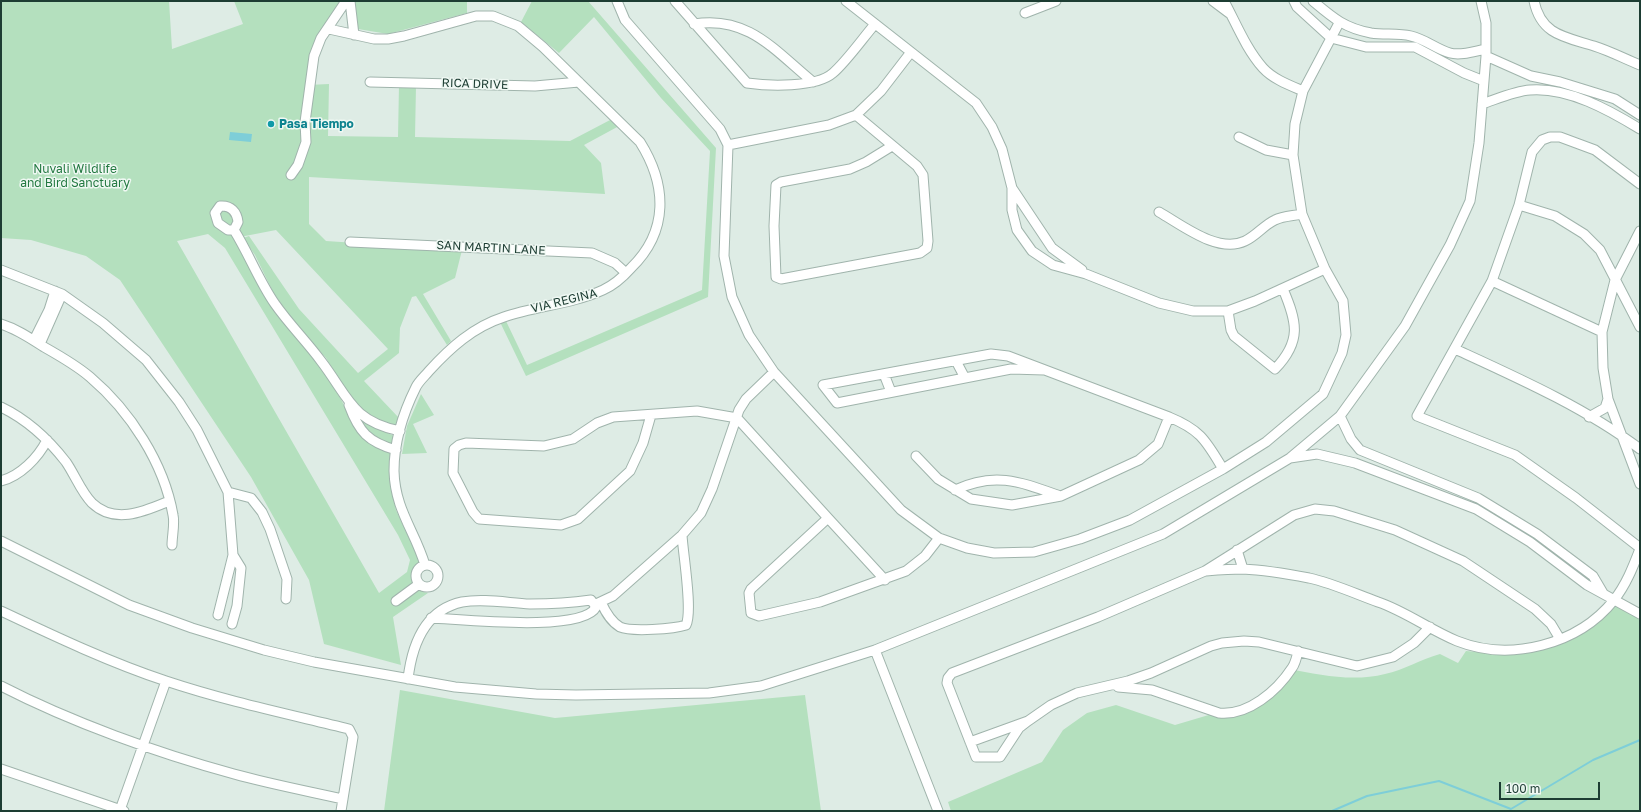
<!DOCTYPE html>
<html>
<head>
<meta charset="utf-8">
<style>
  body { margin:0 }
  #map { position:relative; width:1641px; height:812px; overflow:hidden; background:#deece5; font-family:"Golos Text",sans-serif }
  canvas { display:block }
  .frame { position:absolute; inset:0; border:2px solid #1d3d33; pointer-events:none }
  .scale { position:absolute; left:1499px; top:782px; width:101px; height:18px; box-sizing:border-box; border:2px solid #1d3d33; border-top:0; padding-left:5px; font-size:12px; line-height:14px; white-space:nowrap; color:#1d3d33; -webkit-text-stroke:3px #eff8f3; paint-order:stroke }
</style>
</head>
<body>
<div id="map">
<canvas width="1641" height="812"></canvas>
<div class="frame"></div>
<div class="scale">100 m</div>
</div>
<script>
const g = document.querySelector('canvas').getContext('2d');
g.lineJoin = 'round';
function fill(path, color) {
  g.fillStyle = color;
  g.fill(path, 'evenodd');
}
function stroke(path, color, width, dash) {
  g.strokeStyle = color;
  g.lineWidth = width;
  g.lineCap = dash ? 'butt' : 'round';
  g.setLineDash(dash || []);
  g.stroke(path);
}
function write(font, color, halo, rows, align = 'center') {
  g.font = font + ' "Golos Text",sans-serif';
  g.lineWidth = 3;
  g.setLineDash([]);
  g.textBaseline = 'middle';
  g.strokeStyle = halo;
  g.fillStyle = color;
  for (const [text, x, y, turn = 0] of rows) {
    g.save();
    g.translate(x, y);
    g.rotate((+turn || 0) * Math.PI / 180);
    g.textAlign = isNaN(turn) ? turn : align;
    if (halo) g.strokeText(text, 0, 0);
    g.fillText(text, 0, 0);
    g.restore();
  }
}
const green = new Path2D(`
  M 1,1 L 169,1 L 172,49 L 243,24 L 234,1 L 342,1 L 318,38 L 308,85 L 329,84 L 328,136 L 398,137 L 399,85 L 416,86 L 415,137 L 570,141 L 612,119 L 619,126 L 584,145 L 601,163 L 605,194 L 309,177 L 309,224 L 326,241 L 462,250 L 455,278 L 423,294 L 451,341 L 447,345 L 416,296 L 412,297 L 400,328 L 399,353 L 364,381 L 399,418 L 396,428 L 381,424 L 359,410 L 343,387 L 326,358 L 293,321 L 273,292 L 255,255 L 243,238 L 249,236 L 299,309 L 358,373 L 388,349 L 276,230 L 245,236 L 236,241 L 272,308 L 324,371 L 342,401 L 350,419 L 361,436 L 373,445 L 393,454 L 391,480 L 396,510 L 422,566 L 418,574 L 416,586 L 423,592 L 428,593 L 393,617 L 401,665 L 324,644 L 309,580 L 251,477 L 120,280 L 86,256 L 31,240 L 1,238 ZM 208,234 L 225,248 L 398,535 L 410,560 L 407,572 L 379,593 L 177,241 Z
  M 354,1 L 467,1 L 467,13 L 388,34 L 358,29 Z
  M 532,1 L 588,1 L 716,148 L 708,297 L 526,376 L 500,322 L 506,321 L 527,365 L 702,290 L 710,151 L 661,98 L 594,17 L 559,53 L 521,22 Z
  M 421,394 L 434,415 L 413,424 L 427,453 L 402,454 L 407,426 Z
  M 352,409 L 367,423 L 394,436 L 393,446 L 368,435 Z
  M 1610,600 L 1640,617 L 1640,811 L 951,811 L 948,802 L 1042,762 L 1063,730 L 1087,713 L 1116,705 L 1175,725 L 1266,698 L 1289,669 C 1320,675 1353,682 1385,674 C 1404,670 1421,659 1440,654 L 1458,663 L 1466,651 L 1510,655 L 1569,636 L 1591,627 Z
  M 400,690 L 555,718 L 805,695 L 821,811 L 384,811 Z`);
const water = new Path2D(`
  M 230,132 L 252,134 L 251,142 L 229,140 Z`);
const stream = new Path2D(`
  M 1332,811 L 1367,796 L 1439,781 L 1511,809 L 1593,760 L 1640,740`);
const minor = new Path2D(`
  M 350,1 L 354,35
  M 617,1 L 625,20 L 720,129 L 728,145 L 724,256 L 732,297 L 749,335 L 774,372 L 901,510 L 939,538
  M 675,1 L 747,83 C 768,86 816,88 833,73 C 846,62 863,38 875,24
  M 846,1 L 976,103 L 992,127 L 1002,149 L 1012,188 L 1012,210 L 1017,230 L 1032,251 L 1053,265 L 1086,274 L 1159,303 L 1193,311 L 1228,311 L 1255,301 L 1325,269
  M 1213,1 L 1229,13
  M 1224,1 C 1236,23 1246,49 1263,68 C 1273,79 1289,85 1303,91
  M 1294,1 L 1297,7 L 1331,38 L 1366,47 L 1415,47 L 1464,73 L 1484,81
  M 1313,1 C 1332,17 1344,28 1371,33 C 1384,35 1398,33 1411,36 C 1425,39 1436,49 1450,53 C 1461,56 1475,51 1486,49
  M 1534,1 C 1541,35 1565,37 1594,46 C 1610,51 1625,59 1640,65
  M 1025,13 L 1056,1
  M 694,24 C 748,15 775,51 813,82
  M 329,29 L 374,39 L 388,39 L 404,36 L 476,16 L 493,16 L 518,26 L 543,47 L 640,142 C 667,185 669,231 631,268 C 623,277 614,285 603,290 C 572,304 536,306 504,317 C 473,327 450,348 429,371 C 425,376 419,381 416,387 C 403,413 394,443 394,471 C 395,510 415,531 425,565
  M 1486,56 L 1531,76 L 1560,82 L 1615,99 L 1640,115
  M 370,82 L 535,86 L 579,82
  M 1482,104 C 1497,99 1515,91 1530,90 C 1568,87 1609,110 1640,129
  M 856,115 L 917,166 L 923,175 L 928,241 L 927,248 L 920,253 L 781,279 L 776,277 L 774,226 L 776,185 L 781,182 L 850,169 L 866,162 L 892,146
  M 1239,137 L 1266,150 L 1293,155
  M 728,145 L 829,125 L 856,115 L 881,91 L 911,52
  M 291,175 L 298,165 L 306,142 L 305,122 L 314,56 L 321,38 L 346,1
  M 1640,184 L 1595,150 L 1560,137 L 1550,137 L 1542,140 L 1532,152 L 1519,205 L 1492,281 L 1417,416 L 1515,455 L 1576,498 L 1640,548
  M 1012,188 L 1052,248 L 1082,270
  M 1519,205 L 1555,216 L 1584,234 L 1600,250 L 1640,327
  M 220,206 C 231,205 237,212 238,222 L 234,230 L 228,230 L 218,223 L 215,213 Z
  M 1159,212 C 1182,225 1218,254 1245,241 C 1256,236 1264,225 1275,220 C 1283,216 1293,216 1302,214
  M 234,230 C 249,254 259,281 275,304 C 289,324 307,342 321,361 C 348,396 351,421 400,431
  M 1640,231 L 1615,280 L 1602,332 L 1603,368 L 1608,399 L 1640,484
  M 350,242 L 592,253 L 615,263 L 626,273
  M 1,270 L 62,294 L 103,323 L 146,360 L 179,402 L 197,430 L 228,492 L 233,555 L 241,568 L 237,606 L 232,624
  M 1492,281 L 1602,332
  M 1228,311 L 1231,330 L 1234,336 L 1275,369 C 1302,341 1297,322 1283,289
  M 1,324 C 17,329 30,338 44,347 C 60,356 76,365 90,377 C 130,411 164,463 173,515 C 175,524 172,536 172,545
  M 34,340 L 49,310 L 55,291
  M 40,344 L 62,294
  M 1455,349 C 1516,377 1586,408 1640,449
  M 956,361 L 965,378
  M 1044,370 L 1011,369 L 837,403 L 823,385 L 991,354 L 1008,356 L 1169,417
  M 884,374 L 891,392
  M 349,405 C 359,432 368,442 396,450
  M 1,407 C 26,419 49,440 66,462 C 75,475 81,492 92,503 C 115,525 145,511 169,501
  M 651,415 L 643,443 L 630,471 L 578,519 L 561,525 L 479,519 L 473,512 L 453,473 L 454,449 L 459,445 L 466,443 L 544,446 L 573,439 L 597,423 L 613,417 L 697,411 L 737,418 L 828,518 L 751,589 L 749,593 L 751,613 L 759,616 L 820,602 L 906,571 L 925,556 L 939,538 L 967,548 L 994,553 L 1034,552 L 1080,539 L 1130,520 L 1223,469 L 1266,442 L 1323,394 L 1342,353 L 1346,335 L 1343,301 L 1325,269 L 1302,214 L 1293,155 L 1295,124 L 1303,91 L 1339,23
  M 1340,416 L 1351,439 L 1360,450 L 1478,498 L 1537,534 L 1593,576 L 1603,593
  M 1589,417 L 1605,408 L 1608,399
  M 916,456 L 938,479 L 971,499 L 1012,505 L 1061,496 L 1139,460 L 1158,444 L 1169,417 C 1201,430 1206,441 1223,469
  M 1290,458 L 1317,454 L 1355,463 L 1476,509 L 1530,542 L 1587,585 L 1640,614
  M 1,481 C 20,476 38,458 47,440
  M 955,490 C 995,471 1021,482 1060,496
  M 228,492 L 251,498 L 262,512 L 270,529 L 287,579 L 286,599
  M 828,518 L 885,580
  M 1,541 L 129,605 L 192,628 L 264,650 L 314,662 L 455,687 L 536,694 L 576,695 L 709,693 L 761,686 L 875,650 L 1163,534 L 1290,458 L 1340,416 L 1405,326 L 1450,245 L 1470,201 L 1479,143 L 1486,56 L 1486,23 L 1481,1
  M 1237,550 L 1243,569
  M416 576a11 11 0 1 1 22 0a11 11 0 1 1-22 0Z
  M 1206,571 C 1218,570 1231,569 1243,569 C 1264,570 1288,574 1309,578 C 1332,583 1356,594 1378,602 C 1405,611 1430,630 1457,641 C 1510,662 1578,645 1614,600 C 1626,585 1633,567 1640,549
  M 396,601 L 419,584
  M 601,602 C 605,611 610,621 620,627 C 631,632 674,629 686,625 C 693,611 683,554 682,535
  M 596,604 L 613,596 L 682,535 L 701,513 L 712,489 L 739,410 L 746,399 L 774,372
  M 1,611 C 54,636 111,663 166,681 C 226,701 288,714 349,729 L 353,737 L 341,811
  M 218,615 L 233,555
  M 875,650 L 938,811
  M 408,679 C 412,645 425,610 462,602 C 484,598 508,603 530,604 C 551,604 570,603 591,600 L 596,607 C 583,633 460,619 431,618
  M 1,686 C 71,722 157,753 234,774 C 270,784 307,791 343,799
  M 1118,687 L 1152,690 L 1219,713 C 1248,716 1277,691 1292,668 C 1295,664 1297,656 1298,651
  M 1028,721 L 1019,728 L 1000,757 L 976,757 L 947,683 L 948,678 L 952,673 L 1098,617 L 1205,571 L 1294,515 L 1315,509 L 1334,511 L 1395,530 L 1463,561 L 1535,609 L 1551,624 L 1560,639
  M 970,742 L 1028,721 L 1051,705 L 1077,693 L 1128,681 L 1151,673 L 1211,646 L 1222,643 L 1244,641 L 1259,642 L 1357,666 L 1393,657 L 1414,643 L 1430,627
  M 1,769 L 124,811
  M 120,810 L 166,681`);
const markers = [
  [271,124,4,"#0f9aa8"]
];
const streetNames = [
  ["RICA DRIVE",475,84,2],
  ["SAN MARTIN LANE",491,248,3],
  ["VIA REGINA",564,301,-14]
];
const cultureNames = [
  ["Pasa Tiempo",279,124]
];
const parkNames = [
  ["Nuvali Wildlife",75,169],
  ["and Bird Sanctuary",75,183]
];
fill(green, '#b4e0be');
fill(water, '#7eced8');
stroke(stream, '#7eced8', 2);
stroke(minor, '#a0b4ac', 11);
stroke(minor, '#fff', 9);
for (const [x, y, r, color] of markers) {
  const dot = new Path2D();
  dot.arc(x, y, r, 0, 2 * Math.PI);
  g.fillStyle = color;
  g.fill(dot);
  stroke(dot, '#eff8f3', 1.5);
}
write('12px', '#1d3d33', '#eff8f3', streetNames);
write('bold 12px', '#0d838f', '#eff8f3', cultureNames, 'left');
write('12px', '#237941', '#eff8f3', parkNames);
</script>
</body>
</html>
